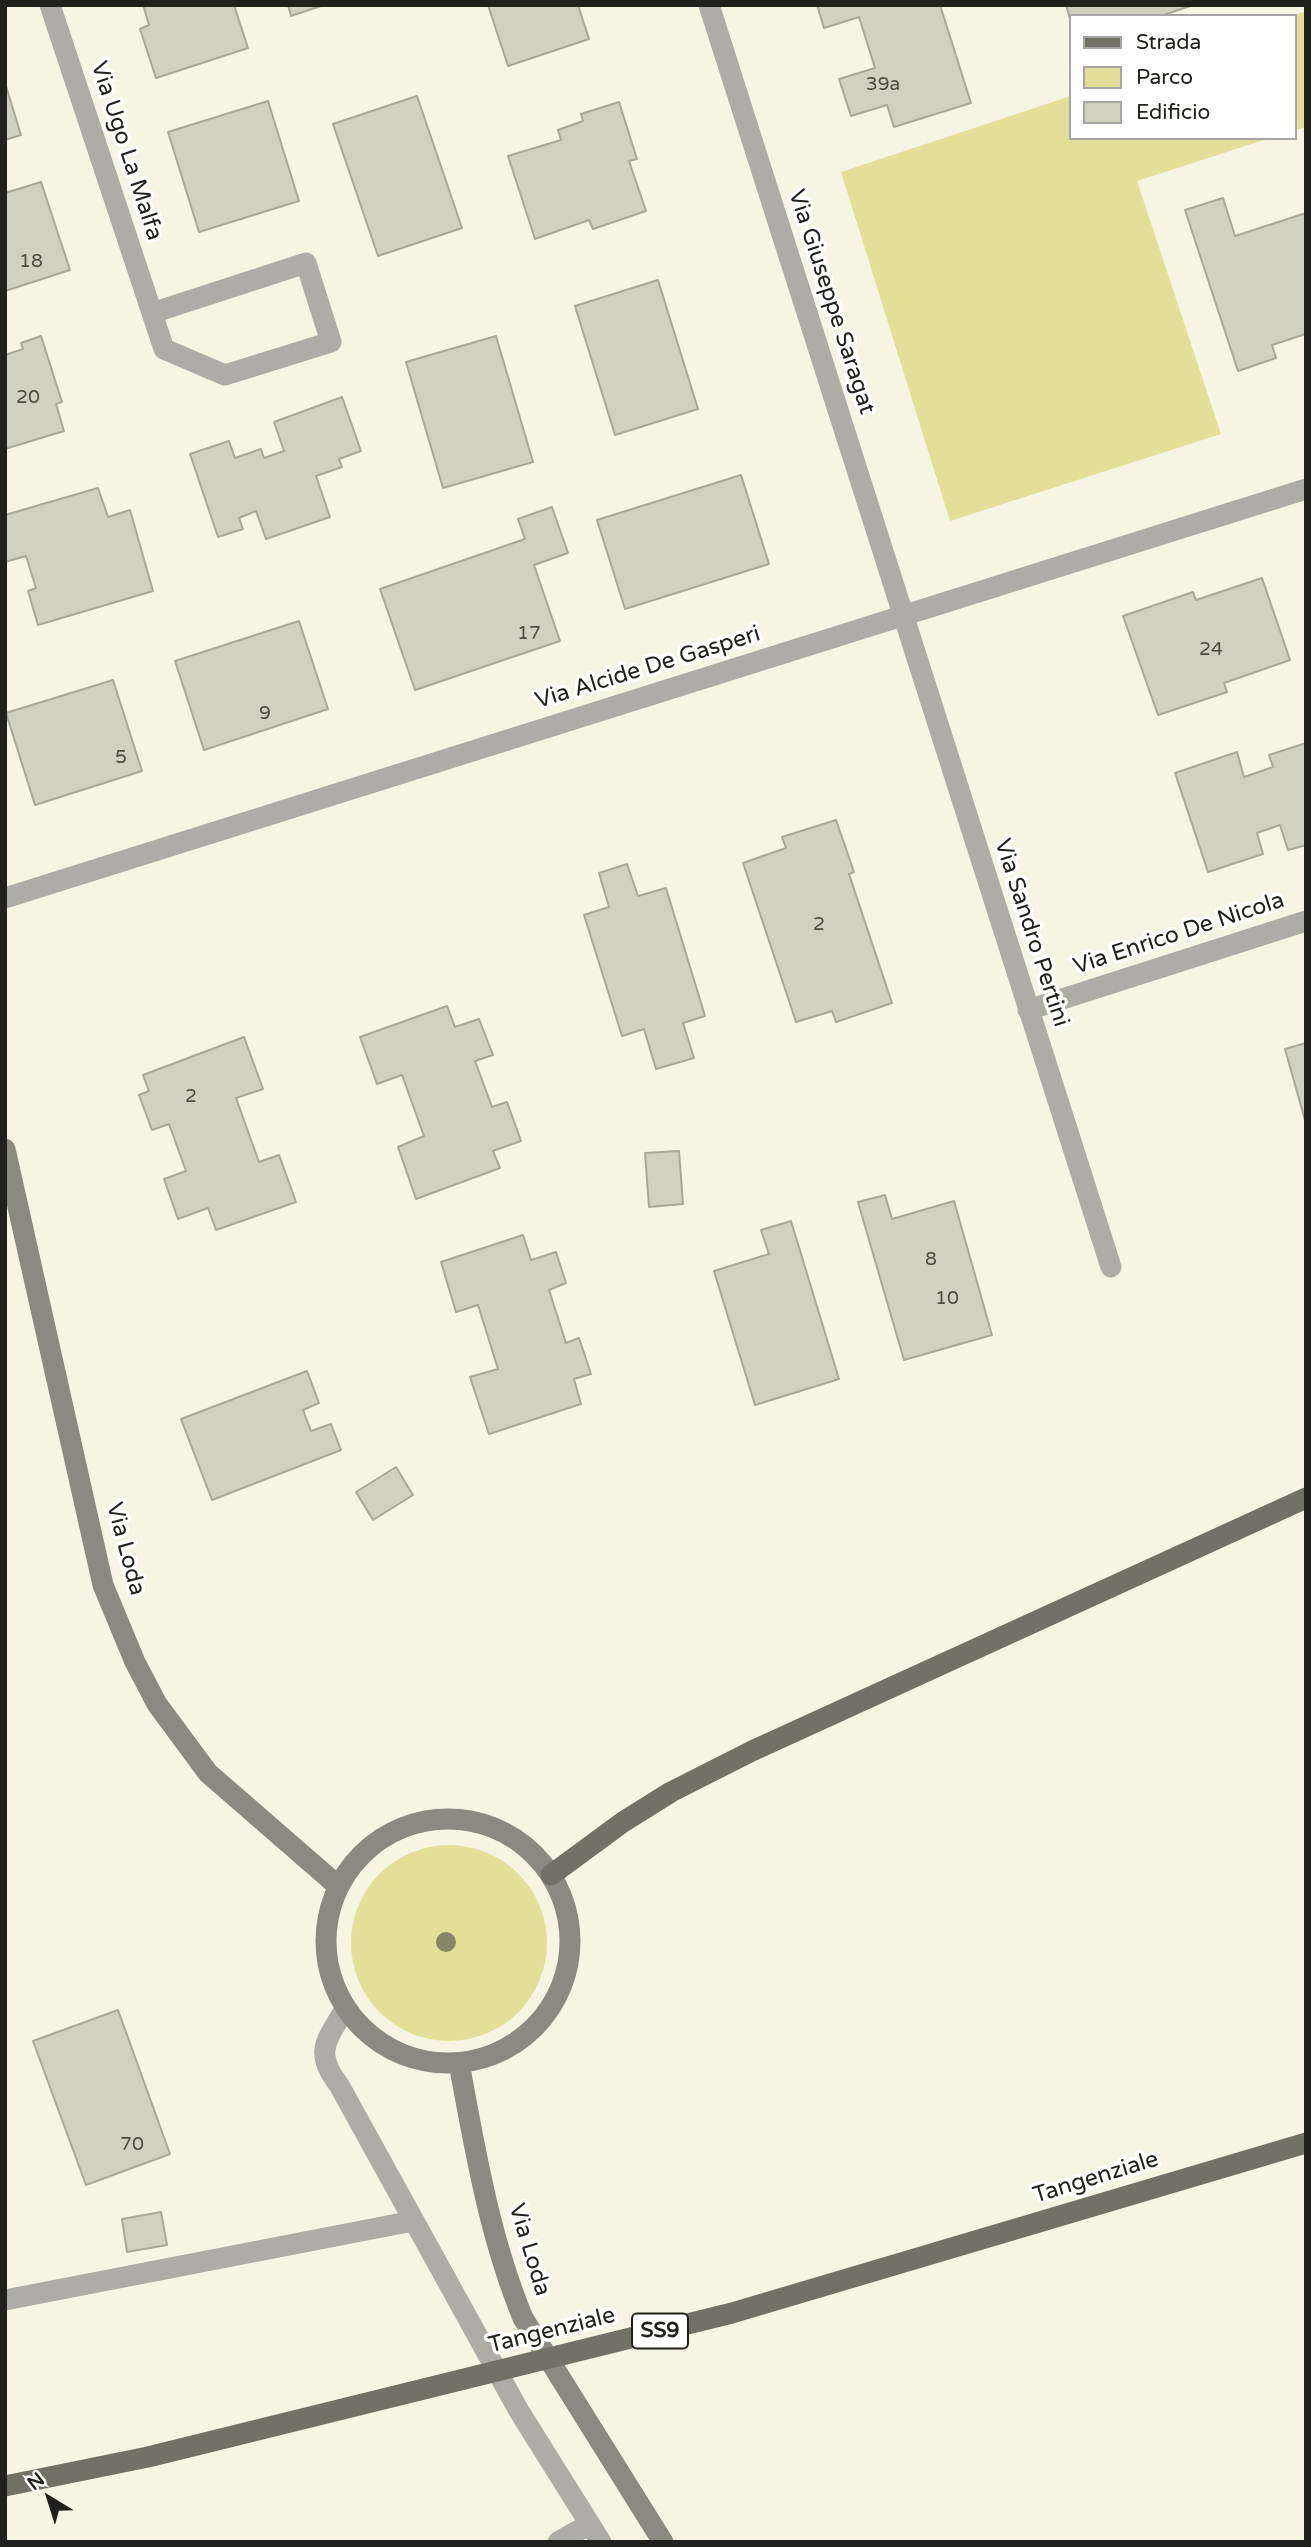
<!DOCTYPE html>
<html>
<head>
<meta charset="utf-8">
<style>
  body { margin:0 }
  #map { position:relative; width:1311px; height:2547px; overflow:hidden; background:#f6f5e4; font-family:"Varela Round",sans-serif }
  canvas { display:block }
  .frame { position:absolute; inset:0; border:7px solid #21211b; pointer-events:none }
  .legend { position:absolute; left:1069px; top:14px; width:228px; height:126px; box-sizing:border-box; background:#fff; border:2px solid #a6a6a4; margin:0; padding:9px 12px; list-style:none; font-size:21px; color:#21211b }
  .legend li { display:flex; align-items:center; gap:14px; height:35px }
  .legend b { width:35px; border:2px solid #a6a6a4 }
  .north { position:absolute; left:14px; top:2463px; width:70px; height:70px; -webkit-text-stroke:5px #fff; paint-order:stroke; rotate:322deg; font-size:19px; font-weight:700; line-height:28px; text-align:center; color:#21211b }
  .north::after { content:''; display:block; margin:auto; width:24px; height:32px; background:#21211b; clip-path:polygon(50% 0,100% 100%,50% 72%,0 100%) }
</style>
</head>
<body>
<div id="map">
<canvas width="1311" height="2547"></canvas>
<div class="frame"></div>
<ul class="legend">
<li><b style="height:9px;background:#727165"></b>Strada</li>
<li><b style="height:19px;background:#e3df99"></b>Parco</li>
<li><b style="height:19px;background:#d1d1c1"></b>Edificio</li>
</ul>
<div class="north">N</div>
</div>
<script>
const g = document.querySelector('canvas').getContext('2d');
g.lineJoin = 'round';
function fill(path, color) {
  g.fillStyle = color;
  g.fill(path, 'evenodd');
}
function stroke(path, color, width, dash) {
  g.strokeStyle = color;
  g.lineWidth = width;
  g.lineCap = dash ? 'butt' : 'round';
  g.setLineDash(dash || []);
  g.stroke(path);
}
function write(font, color, halo, rows, align = 'center') {
  g.font = font + ' "Varela Round",sans-serif';
  g.lineWidth = 7;
  g.setLineDash([]);
  g.textBaseline = 'middle';
  g.strokeStyle = halo;
  g.fillStyle = color;
  for (const [text, x, y, turn = 0] of rows) {
    g.save();
    g.translate(x, y);
    g.rotate((+turn || 0) * Math.PI / 180);
    g.textAlign = isNaN(turn) ? turn : align;
    if (halo) g.strokeText(text, 0, 0);
    g.fillText(text, 0, 0);
    g.restore();
  }
}
const green = new Path2D(`
  M 1306,11 L 1306,127 L 1295,130 L 1295,16 L 1292,16 Z
  M 1071,96 L 1071,138 L 1270,138 L 1137,181 L 1221,434 L 950,521 L 841,172 Z
  M351 1943a98 98 0 1 1 196 0a98 98 0 1 1-196 0Z`);
const building = new Path2D(`
  M 143,5 L 234,5 L 248,48 L 156,78 L 140,29 L 149,25 Z
  M 288,5 L 324,5 L 291,16 Z
  M 488,5 L 578,5 L 589,39 L 508,66 Z
  M 817,5 L 940,5 L 971,103 L 894,127 L 887,105 L 851,116 L 839,79 L 875,68 L 859,17 L 824,28 Z
  M 1066,5 L 1193,5 L 1161,16 L 1071,16 L 1071,22 Z
  M 5,83 L 21,135 L 5,140 Z
  M 417,96 L 462,228 L 378,256 L 333,124 Z
  M 268,101 L 299,201 L 199,232 L 168,132 Z
  M 619,102 L 637,159 L 629,161 L 646,211 L 593,229 L 589,220 L 535,239 L 508,156 L 561,140 L 558,130 L 583,121 L 581,114 Z
  M 41,182 L 70,270 L 5,291 L 5,193 Z
  M 1223,198 L 1235,236 L 1306,213 L 1306,334 L 1272,345 L 1276,358 L 1238,371 L 1185,210 Z
  M 658,280 L 698,409 L 615,435 L 575,306 Z
  M 41,336 L 62,402 L 56,404 L 64,431 L 5,449 L 5,355 L 23,349 L 21,343 Z
  M 496,336 L 533,462 L 443,488 L 406,362 Z
  M 342,397 L 361,451 L 339,459 L 342,467 L 316,476 L 330,517 L 266,539 L 256,511 L 239,518 L 243,529 L 218,537 L 190,454 L 229,441 L 235,458 L 261,449 L 264,458 L 284,451 L 274,422 Z
  M 741,475 L 769,564 L 625,609 L 597,520 Z
  M 98,488 L 108,517 L 130,510 L 153,591 L 38,625 L 28,591 L 36,588 L 26,556 L 5,562 L 5,515 Z
  M 552,507 L 568,553 L 534,565 L 560,641 L 415,690 L 380,589 L 525,539 L 518,519 Z
  M 1262,578 L 1290,660 L 1224,683 L 1227,692 L 1158,715 L 1123,616 L 1193,592 L 1196,600 Z
  M 299,621 L 328,709 L 204,750 L 175,661 Z
  M 113,680 L 142,771 L 35,805 L 6,713 Z
  M 1306,743 L 1306,845 L 1288,850 L 1280,825 L 1257,833 L 1263,854 L 1208,872 L 1175,773 L 1237,752 L 1244,777 L 1273,767 L 1269,755 Z
  M 836,820 L 854,872 L 849,874 L 892,1003 L 836,1022 L 832,1011 L 796,1022 L 743,863 L 786,848 L 782,837 Z
  M 627,864 L 638,896 L 666,888 L 705,1016 L 683,1023 L 694,1058 L 656,1069 L 644,1029 L 622,1036 L 584,915 L 609,907 L 599,873 Z
  M 447,1006 L 455,1027 L 479,1019 L 493,1055 L 475,1061 L 492,1107 L 507,1102 L 521,1141 L 493,1151 L 500,1168 L 416,1199 L 398,1147 L 424,1136 L 402,1075 L 377,1084 L 360,1037 Z
  M 244,1037 L 263,1089 L 236,1098 L 259,1162 L 279,1155 L 296,1202 L 216,1230 L 208,1208 L 178,1219 L 164,1179 L 186,1171 L 169,1124 L 152,1130 L 139,1095 L 149,1091 L 143,1075 Z
  M 1306,1043 L 1306,1124 L 1285,1049 Z
  M 679,1151 L 683,1204 L 649,1207 L 645,1153 Z
  M 885,1195 L 892,1219 L 954,1201 L 992,1335 L 904,1360 L 858,1202 Z
  M 791,1221 L 839,1379 L 755,1405 L 714,1271 L 769,1254 L 761,1230 Z
  M 523,1235 L 531,1260 L 556,1252 L 566,1283 L 549,1290 L 566,1343 L 579,1338 L 591,1374 L 574,1379 L 581,1404 L 489,1434 L 470,1377 L 498,1369 L 478,1305 L 456,1312 L 441,1262 Z
  M 307,1371 L 319,1403 L 303,1410 L 311,1431 L 331,1424 L 341,1450 L 212,1500 L 181,1419 Z
  M 396,1467 L 413,1495 L 373,1520 L 356,1492 Z
  M 118,2010 L 170,2154 L 86,2185 L 33,2041 Z
  M 161,2212 L 167,2245 L 127,2252 L 122,2219 Z`);
const service = new Path2D(`
  M 345,2009 C 327,2040 313,2052 339,2085 L 519,2411 L 601,2542
  M 5,2300 L 413,2221
  M 558,2542 L 590,2524`);
const minor = new Path2D(`
  M 50,5 L 152,313 L 164,349 L 225,375 L 331,342 L 306,263 L 152,313
  M 709,5 L 1111,1267
  M 5,898 L 1306,489
  M 1028,1010 L 1306,921`);
const secondary = new Path2D(`
  M 5,1149 L 103,1585 L 135,1662 L 157,1704 L 208,1773 L 338,1886
  M326 1941a122 122 0 1 1 244 0a122 122 0 1 1-244 0Z
  M 459,2063 C 475,2149 489,2236 523,2318 L 663,2542`);
const primary = new Path2D(`
  M 551,1875 L 623,1822 L 671,1792 L 752,1751 L 1306,1498`);
const primaryBridge = new Path2D(`
  M 5,2486 L 148,2457 L 732,2313 L 1306,2143`);
const trees = [
  [446,1942]
];
const numberNames = [
  ["39a",883,85],
  ["18",31,262],
  ["20",28,398],
  ["17",529,634],
  ["24",1211,650],
  ["9",265,714],
  ["5",121,758],
  ["2",819,925],
  ["2",191,1097],
  ["8",931,1260],
  ["10",947,1299],
  ["70",132,2145]
];
const shields = [
  [660,2331,56]
];
const shieldNames = [
  ["SS9",660,2331]
];
const streetNames = [
  ["Via Ugo La Malfa",126,151,72],
  ["Via Giuseppe Saragat",831,302,72],
  ["Via Alcide De Gasperi",648,668,-17],
  ["Via Sandro Pertini",1031,933,72],
  ["Via Enrico De Nicola",1179,934,-18],
  ["Via Loda",125,1549,75],
  ["Tangenziale",1096,2178,-17],
  ["Via Loda",529,2250,73],
  ["Tangenziale",552,2331,-14]
];
fill(green, '#e3df99');
fill(building, '#d1d1c1');
stroke(building, '#a8a898', 2);
stroke(service, '#adaca5', 21);
stroke(minor, '#adaca5', 21);
stroke(secondary, '#8a8a80', 21);
stroke(primary, '#727165', 21);
stroke(primaryBridge, '#727165', 21);
g.fillStyle = '#898667';
for (const [x, y] of trees) {
  g.beginPath();
  g.arc(x, y, 10, 0, 2 * Math.PI);
  g.fill();
}
write('19px', '#4d4d44', null, numberNames);
for (const [x, y, w] of shields) {
  const box = new Path2D();
  box.roundRect(x - w / 2, y - 17.5, w, 35, 5);
  g.fillStyle = '#fff';
  g.fill(box);
  stroke(box, '#21211b', 2);
}
write('bold 21px', '#21211b', null, shieldNames);
write('23px', '#21211b', '#fff', streetNames);
</script>
</body>
</html>
